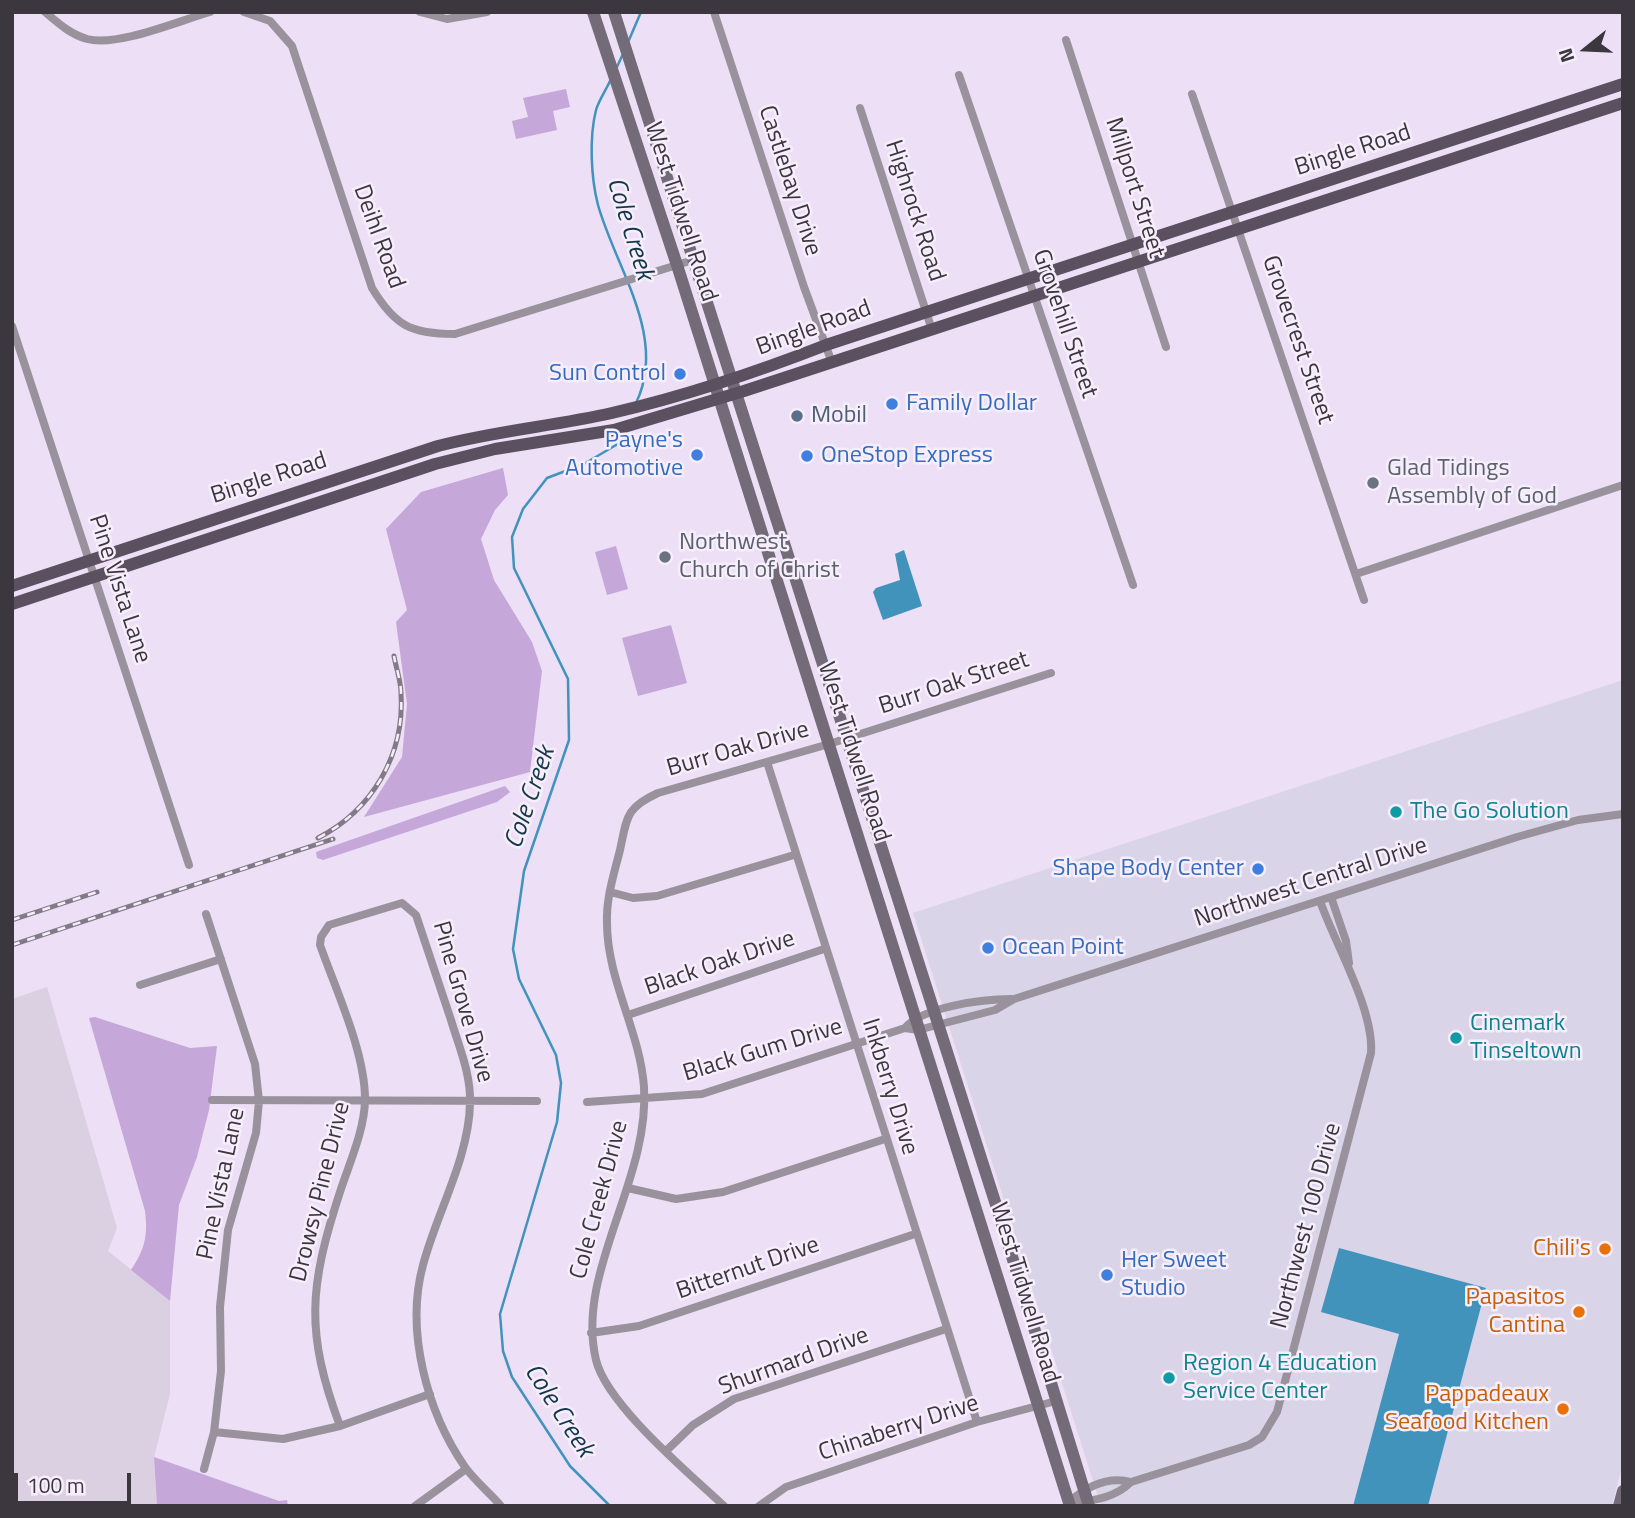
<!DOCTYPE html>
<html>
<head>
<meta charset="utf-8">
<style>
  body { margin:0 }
  #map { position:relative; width:1635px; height:1518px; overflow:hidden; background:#ecdff6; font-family:"Titillium Web",sans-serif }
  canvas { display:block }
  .frame { position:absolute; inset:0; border:14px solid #3c363f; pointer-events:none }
  .north { position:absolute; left:1551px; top:14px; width:70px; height:70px; -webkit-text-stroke:5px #f7eefc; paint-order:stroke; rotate:252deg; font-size:19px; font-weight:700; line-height:28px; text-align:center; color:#3c363f }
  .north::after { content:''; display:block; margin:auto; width:24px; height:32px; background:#3c363f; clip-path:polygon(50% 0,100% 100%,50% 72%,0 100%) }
  .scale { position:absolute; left:14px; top:1473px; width:117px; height:32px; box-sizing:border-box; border:4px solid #3c363f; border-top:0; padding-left:9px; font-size:21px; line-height:24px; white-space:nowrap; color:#3c363f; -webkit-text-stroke:5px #f7eefc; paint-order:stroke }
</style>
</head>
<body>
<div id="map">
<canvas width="1635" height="1518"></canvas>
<div class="frame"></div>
<div class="north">N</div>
<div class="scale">100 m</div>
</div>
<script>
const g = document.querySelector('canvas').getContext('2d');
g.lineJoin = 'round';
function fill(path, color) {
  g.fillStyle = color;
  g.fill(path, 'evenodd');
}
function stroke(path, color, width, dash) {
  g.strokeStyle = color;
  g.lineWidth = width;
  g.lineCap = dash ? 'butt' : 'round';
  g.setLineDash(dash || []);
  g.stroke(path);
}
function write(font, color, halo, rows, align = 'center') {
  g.font = font + ' "Titillium Web",sans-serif';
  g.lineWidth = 5;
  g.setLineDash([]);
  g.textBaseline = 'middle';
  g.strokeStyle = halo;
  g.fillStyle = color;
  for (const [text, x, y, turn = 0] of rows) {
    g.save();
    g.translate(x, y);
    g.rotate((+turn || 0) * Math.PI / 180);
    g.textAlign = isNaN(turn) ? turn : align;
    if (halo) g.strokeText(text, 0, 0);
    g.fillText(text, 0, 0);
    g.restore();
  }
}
const commercial = new Path2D(`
  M 1623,680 L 1623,1462 L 1612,1506 L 1428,1506 L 1486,1288 L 1399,1334 L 1353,1506 L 1101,1506 L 913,913 Z`);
const industrial = new Path2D(`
  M 47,987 L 117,1228 L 108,1251 L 170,1301 L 170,1394 L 154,1457 L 157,1506 L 12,1506 L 12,999 Z`);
const green = new Path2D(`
  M 566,89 L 570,107 L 553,111 L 557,130 L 516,139 L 512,121 L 528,117 L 523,98 Z
  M 503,468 L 508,495 L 495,510 L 481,539 L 494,580 L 532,642 L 542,671 L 530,772 L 364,817 L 402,757 L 407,704 L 396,622 L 407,610 L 386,529 L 421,492 Z
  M 616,546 L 628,589 L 607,595 L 595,552 Z
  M 671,625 L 687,683 L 638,696 L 622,638 Z
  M 505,786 L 510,792 L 497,802 L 323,860 L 317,858 L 316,852 Z
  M 95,1017 L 190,1048 L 217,1046 L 209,1110 L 197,1157 L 179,1205 L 170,1301 L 131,1270 C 145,1249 148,1236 145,1211 L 89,1018 Z
  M 154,1457 L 279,1501 L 287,1500 L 288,1506 L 157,1506 Z`);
const water = new Path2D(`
  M 904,550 L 922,606 L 883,620 L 873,592 L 876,588 L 900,580 L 895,554 Z
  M 1339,1248 L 1486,1288 L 1428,1506 L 1353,1506 L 1399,1334 L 1321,1312 Z`);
const stream = new Path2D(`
  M 629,40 L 641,12
  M 616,69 L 622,56
  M 610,81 C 606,90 599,100 596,110 C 589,138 591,178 598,205 C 616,269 668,337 636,403
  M 610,1506 L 570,1466 L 512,1377 L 503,1351 L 500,1314 L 557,1122 L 561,1083 L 556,1055 L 519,979 L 513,949 L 524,871 L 569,740 L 568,679 L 514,568 L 512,537 L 523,509 L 547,478 L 584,464 L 616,445 L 623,431`);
const street = new Path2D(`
  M 45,12 C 58,23 70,34 87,39 C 118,47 178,21 210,12
  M 244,12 L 270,21 L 292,46 L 372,288 C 395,326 411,334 455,334 L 693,260
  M 420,12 L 447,19 L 487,12
  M 714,12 L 804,287 L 831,360
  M 1066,40 L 1166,347
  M 959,75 L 1133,585
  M 1192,94 L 1364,600
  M 860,108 L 931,327
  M 12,326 L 189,865
  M 1356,574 L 1623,485
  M 767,762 L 977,1422
  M 610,892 L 633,898 L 657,896 L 794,855
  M 1331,897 L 1346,941 L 1349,963
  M 140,985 L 221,959
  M 628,1015 L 824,949
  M 905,1028 C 922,1007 983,999 1011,999
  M 212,1100 L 537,1101
  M 587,1102 L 702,1094 L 905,1028 L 918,1030 L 995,1010 L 1014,999 L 1517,837 L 1578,820 L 1623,814
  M 628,1188 L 676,1199 L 723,1192 L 885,1139
  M 591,1333 L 639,1326 L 915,1234
  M 340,1426 C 305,1332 309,1287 340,1192 C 349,1164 365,1129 365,1099 C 365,1052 336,990 320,945 L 321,937 L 329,925 L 402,903 L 416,915 C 428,950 439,985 451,1020 C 459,1047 471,1074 470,1103 C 469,1158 437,1212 423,1265 C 405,1331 427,1412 465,1467 C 475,1481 490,1493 501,1506
  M 214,1432 L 283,1439 L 340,1426 L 430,1394
  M 666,1451 L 693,1425 L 734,1399 L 946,1329
  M 204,1469 L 214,1432 L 221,1371 L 220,1307 L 228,1230 L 256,1133 L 259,1101 L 255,1064 L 206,914
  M 1069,1502 C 1091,1502 1115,1498 1131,1482 L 1249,1445 L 1262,1437 L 1277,1412 L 1371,1053 C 1374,1009 1335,944 1320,901
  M 1069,1502 C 1086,1487 1108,1476 1131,1482
  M 415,1506 L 466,1469
  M 724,1506 C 689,1473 607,1405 596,1360 C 575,1272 650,1181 644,1087 C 640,1031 607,980 607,923 C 606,898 614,874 620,850 C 627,818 625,808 658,793 L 829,744 L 1051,673
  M 759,1506 L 786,1487 L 977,1422 L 1056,1401`);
const secondary = new Path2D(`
  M 593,12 L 677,265 L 1070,1506
  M 614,12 L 997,1208 L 1089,1506
  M 1619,1506 L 1623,1491`);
const primary = new Path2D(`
  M 12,586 L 438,446 C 495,431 554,426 612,413 C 685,396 757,372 826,345 L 1623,84
  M 12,604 L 435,464 L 495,449 L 614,430 L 744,391 L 1623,103`);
const rail = new Path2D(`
  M 318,838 C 372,810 405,755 401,693 C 401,681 396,668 394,656
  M 12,920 L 97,892
  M 12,945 L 333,839`);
const markers = [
  [680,374,7,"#3f7fe0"],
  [892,404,7,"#3f7fe0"],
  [797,416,7,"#5c6f8a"],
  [697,455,7,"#3f7fe0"],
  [807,456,7,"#3f7fe0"],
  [1373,483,7,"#6b7280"],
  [665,557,7,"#6b7280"],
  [1396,812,7,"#0f9aa8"],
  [1258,869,7,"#3f7fe0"],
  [988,948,7,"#3f7fe0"],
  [1456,1038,7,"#0f9aa8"],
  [1605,1249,7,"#e8710a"],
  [1107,1275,7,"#3f7fe0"],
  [1579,1312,7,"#e8710a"],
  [1169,1378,7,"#0f9aa8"],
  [1563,1409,7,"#e8710a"]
];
const streetNames = [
  ["Bingle Road",1353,151,-18],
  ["Castlebay Drive",789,181,72],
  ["Millport Street",1134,188,72],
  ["Highrock Road",914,211,72],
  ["West Tidwell Road",680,212,72],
  ["Deihl Road",378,237,70],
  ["Grovehill Street",1064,324,71],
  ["Bingle Road",814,329,-20],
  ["Grovecrest Street",1297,340,71],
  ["Bingle Road",269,479,-18],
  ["Pine Vista Lane",119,589,72],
  ["Burr Oak Street",954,684,-18],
  ["Burr Oak Drive",738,750,-16],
  ["West Tidwell Road",853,752,72],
  ["Northwest Central Drive",1311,883,-18],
  ["Black Oak Drive",720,964,-19],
  ["Pine Grove Drive",462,1002,74],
  ["Black Gum Drive",763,1051,-17],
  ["Inkberry Drive",889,1087,73],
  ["Pine Vista Lane",222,1184,-78],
  ["Drowsy Pine Drive",321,1192,-76],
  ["Cole Creek Drive",600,1200,-75],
  ["Northwest 100 Drive",1307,1226,-75],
  ["Bitternut Drive",748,1269,-19],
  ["West Tidwell Road",1024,1293,73],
  ["Shurmard Drive",794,1362,-20],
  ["Chinaberry Drive",899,1429,-18]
];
const shopNames = [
  ["Sun Control",666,374,"right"],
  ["Family Dollar",906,404],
  ["Payne's",683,441,"right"],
  ["Automotive",683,469,"right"],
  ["OneStop Express",821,456],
  ["Shape Body Center",1244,869,"right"],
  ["Ocean Point",1002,948],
  ["Her Sweet",1121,1261],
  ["Studio",1121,1289]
];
const serviceNames = [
  ["Mobil",811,416]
];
const worshipNames = [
  ["Glad Tidings",1387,469],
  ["Assembly of God",1387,497],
  ["Northwest",679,543],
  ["Church of Christ",679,571]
];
const cultureNames = [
  ["The Go Solution",1410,812],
  ["Cinemark",1470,1024],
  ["Tinseltown",1470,1052],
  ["Region 4 Education",1183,1364],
  ["Service Center",1183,1392]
];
const foodNames = [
  ["Chili's",1591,1249],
  ["Papasitos",1565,1298],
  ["Cantina",1565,1326],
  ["Pappadeaux",1549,1395],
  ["Seafood Kitchen",1549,1423]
];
const waterNames = [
  ["Cole Creek",629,229,73],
  ["Cole Creek",531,798,-71],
  ["Cole Creek",558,1411,57]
];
fill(commercial, '#dad4e9');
fill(industrial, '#dbcfe2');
fill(green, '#c5a7d9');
fill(water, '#4293bc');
stroke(stream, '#4293bc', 2.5);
stroke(street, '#99929c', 8);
stroke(secondary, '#746b79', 12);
stroke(primary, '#5b5060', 12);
stroke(rail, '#837a88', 5);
stroke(rail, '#f7eefc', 2.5, [8]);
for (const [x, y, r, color] of markers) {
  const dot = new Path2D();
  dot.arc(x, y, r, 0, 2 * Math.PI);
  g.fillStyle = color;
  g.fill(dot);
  stroke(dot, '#f7eefc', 2.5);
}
write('24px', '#3c363f', '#f7eefc', streetNames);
write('24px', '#366cbe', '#f7eefc', shopNames, 'left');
write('24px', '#4e5e75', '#f7eefc', serviceNames, 'left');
write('24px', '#5b616d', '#f7eefc', worshipNames, 'left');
write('24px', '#0d838f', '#f7eefc', cultureNames, 'left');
write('24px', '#c56008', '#f7eefc', foodNames, 'right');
write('italic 26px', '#14384a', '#f7eefc', waterNames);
</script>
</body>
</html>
